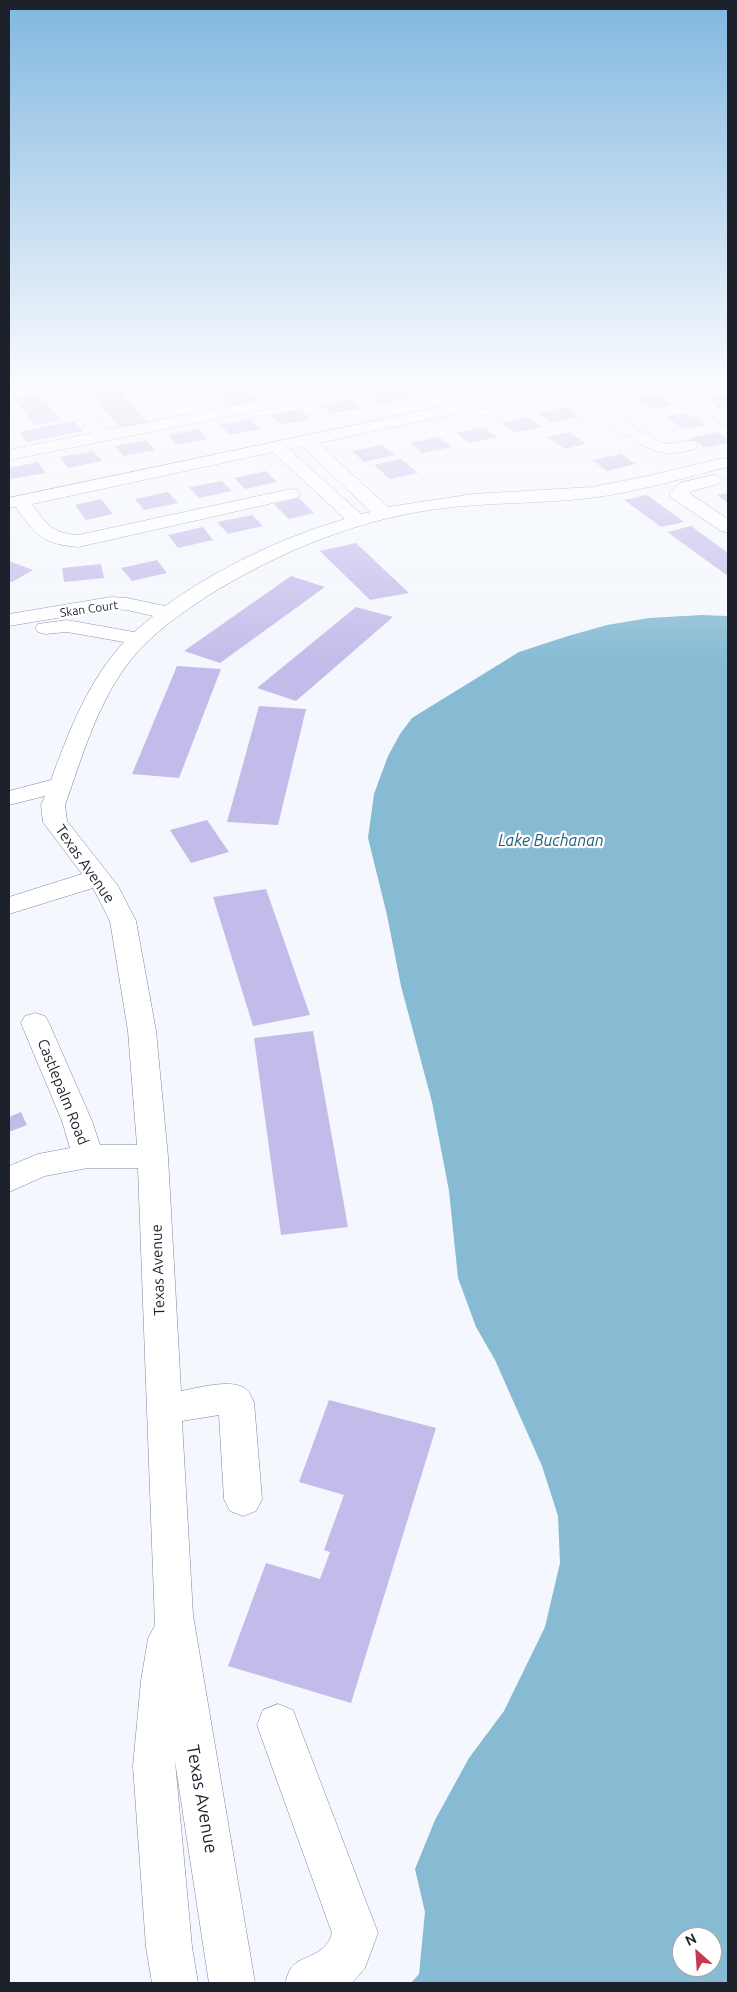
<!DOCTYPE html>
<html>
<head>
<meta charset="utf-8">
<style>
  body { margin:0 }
  #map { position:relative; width:737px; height:1992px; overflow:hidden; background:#f4f7fd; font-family:Ubuntu,sans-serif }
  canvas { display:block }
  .frame { position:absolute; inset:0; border:10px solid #1d212b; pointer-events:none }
  .north { position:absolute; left:672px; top:1927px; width:50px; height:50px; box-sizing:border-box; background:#fff; border:1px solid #a5a6aa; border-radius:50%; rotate:334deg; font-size:14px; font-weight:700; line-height:20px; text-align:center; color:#1d212b }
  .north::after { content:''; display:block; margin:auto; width:18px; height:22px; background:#c8384f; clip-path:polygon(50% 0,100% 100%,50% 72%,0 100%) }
</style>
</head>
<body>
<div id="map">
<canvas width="737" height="1992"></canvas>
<div class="frame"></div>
<div class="north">N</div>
</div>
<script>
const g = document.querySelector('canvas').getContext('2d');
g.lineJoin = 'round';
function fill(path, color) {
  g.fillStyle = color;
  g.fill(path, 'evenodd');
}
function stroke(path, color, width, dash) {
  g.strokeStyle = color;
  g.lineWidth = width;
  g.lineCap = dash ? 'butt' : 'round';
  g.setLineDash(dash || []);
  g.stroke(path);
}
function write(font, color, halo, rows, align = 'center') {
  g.font = font + ' Ubuntu,sans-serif';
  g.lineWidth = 4.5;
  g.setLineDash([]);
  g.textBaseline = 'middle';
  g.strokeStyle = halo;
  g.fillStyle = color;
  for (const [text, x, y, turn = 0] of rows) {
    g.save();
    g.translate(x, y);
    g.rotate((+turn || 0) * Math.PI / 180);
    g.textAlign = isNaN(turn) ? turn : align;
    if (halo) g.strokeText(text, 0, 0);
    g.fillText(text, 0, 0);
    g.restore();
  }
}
const water = new Path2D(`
  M 702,615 L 728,616 L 728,1983 L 411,1983 L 419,1974 L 425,1912 L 415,1869 L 435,1820 L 469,1758 L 504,1711 L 545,1627 L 560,1563 L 558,1516 L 542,1466 L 495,1360 L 476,1327 L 458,1278 L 449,1191 L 432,1102 L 401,986 L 387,915 L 368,838 L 374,794 L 388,756 L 400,734 L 412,718 L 519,652 L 568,636 L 607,625 L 649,618 ZM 682,1937 L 712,1937 L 712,1967 L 682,1967 Z`);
const building = new Path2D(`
  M 223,384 L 239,384 L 258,402 L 234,407 L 213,386 Z
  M 291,384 L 320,384 L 324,388 L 300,393 Z
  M 421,384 L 449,384 L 455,389 L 427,394 L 416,385 Z
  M 615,384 L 646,384 L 646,385 L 623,390 Z
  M 700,384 L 728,384 L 728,389 L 713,392 Z
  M 118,390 L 149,424 L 122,429 L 91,395 Z
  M 396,390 L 408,399 L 380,404 L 369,395 Z
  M 656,393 L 674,404 L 653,409 L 635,397 Z
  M 40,394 L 61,420 L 35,425 L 14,399 Z
  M 728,394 L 728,406 L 720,408 L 705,399 Z
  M 349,399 L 360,409 L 331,414 L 320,405 Z
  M 567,407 L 580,417 L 551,423 L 538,413 Z
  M 300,409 L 311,419 L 281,425 L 271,415 Z
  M 687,413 L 706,425 L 684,429 L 665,417 Z
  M 529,417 L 542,427 L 514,433 L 501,423 Z
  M 250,419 L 261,429 L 230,435 L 220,425 Z
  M 75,421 L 83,431 L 27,442 L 19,432 Z
  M 484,427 L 497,437 L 469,443 L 456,433 Z
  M 199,429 L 208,439 L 177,445 L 168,435 Z
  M 569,432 L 586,444 L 565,449 L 547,437 Z
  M 717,432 L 728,439 L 728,443 L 705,448 L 690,438 Z
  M 439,437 L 452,447 L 422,453 L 410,443 Z
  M 146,440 L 155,450 L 123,456 L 114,446 Z
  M 382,445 L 395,455 L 364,462 L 352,451 Z
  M 93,451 L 102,461 L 68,468 L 60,457 Z
  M 621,454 L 635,464 L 607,471 L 592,460 Z
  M 401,459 L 418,473 L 390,479 L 374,465 Z
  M 38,462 L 46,473 L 12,479 L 9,475 L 9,468 Z
  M 266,471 L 277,482 L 245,489 L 234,478 Z
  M 222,481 L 232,491 L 199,498 L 189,487 Z
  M 168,492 L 178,503 L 144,510 L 135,499 Z
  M 728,493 L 728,503 L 717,495 Z
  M 647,495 L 684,522 L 661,527 L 624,500 Z
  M 299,498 L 314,513 L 289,519 L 274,504 Z
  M 101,499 L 113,514 L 86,520 L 75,505 Z
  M 252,515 L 263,526 L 228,534 L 217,522 Z
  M 691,526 L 728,553 L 728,576 L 667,532 Z
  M 203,527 L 213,540 L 178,548 L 168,535 Z
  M 356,543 L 409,593 L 370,600 L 320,551 Z
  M 157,560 L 167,573 L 132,581 L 121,568 Z
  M 9,561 L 33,570 L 12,582 L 9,581 Z
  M 101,564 L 104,578 L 64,582 L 62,568 Z
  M 291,576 L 325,587 L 220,663 L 184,651 Z
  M 356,607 L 393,617 L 296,701 L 257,688 Z
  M 177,666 L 221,669 L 179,778 L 132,774 Z
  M 259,706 L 306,709 L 278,825 L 227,822 Z
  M 207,820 L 229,852 L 191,863 L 170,830 Z
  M 266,889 L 310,1015 L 253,1026 L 213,897 Z
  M 313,1031 L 348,1227 L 281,1235 L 254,1038 Z
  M 21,1112 L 27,1125 L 9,1132 L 9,1117 Z
  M 329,1400 L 436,1428 L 351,1703 L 228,1666 L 266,1563 L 320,1579 L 330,1552 L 324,1550 L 344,1495 L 299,1482 Z`);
const minor = new Path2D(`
  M 29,384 L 53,384 L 66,389 L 88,384 L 122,384 L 120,387 L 76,397 L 108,430 L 342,384 L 376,384 L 374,387 L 368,389 L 9,460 L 9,450 L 92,433 L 59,397 L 31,387 Z
  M 661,384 L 681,384 L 728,413 L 728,425 L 722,424 Z
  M 540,386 C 565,386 594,388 614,404 C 620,410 623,416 628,422 C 632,426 656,440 661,442 C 673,447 684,439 695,441 L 698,445 L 695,449 C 666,457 655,454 630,437 C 626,435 620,433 617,430 C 607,421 607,413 593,405 C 577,396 558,395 540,396 L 318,443 L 388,507 L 473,494 L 592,487 L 643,477 L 728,457 L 728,467 C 683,478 637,492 590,498 C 539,504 488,502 437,509 C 355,520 279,552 209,595 C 180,614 150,635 129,662 C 97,704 82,757 65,805 L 67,821 L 118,886 L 136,921 L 156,1031 L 168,1157 L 181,1391 C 198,1388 232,1378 246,1389 C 250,1392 251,1397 254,1402 L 262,1499 L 256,1511 L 243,1516 L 230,1511 L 224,1499 L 219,1415 L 182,1421 L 193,1615 L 255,1983 L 209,1983 L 175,1761 L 192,1947 L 198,1983 L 152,1983 L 146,1947 L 133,1766 L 141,1681 L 148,1639 L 155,1625 L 138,1168 L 88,1168 L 45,1176 L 9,1192 L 9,1166 L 38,1154 L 70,1148 L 62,1121 L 21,1023 L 25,1016 L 35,1013 L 45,1016 L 49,1023 L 92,1121 L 100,1145 L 137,1145 L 128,1031 L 110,921 L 93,888 L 9,914 L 9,897 L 82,874 L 43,822 L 41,805 L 45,796 L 9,805 L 9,791 L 51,780 C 69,731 88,681 124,642 L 67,632 L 45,634 L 38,632 L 35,628 L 38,624 L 67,620 L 134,632 L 153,616 L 127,610 L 111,609 L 9,626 L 9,614 L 111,597 L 127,598 L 165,606 C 220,567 281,538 345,519 L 273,452 L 32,504 C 46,524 51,533 78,535 L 291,489 L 297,490 L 300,494 L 297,498 L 291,499 L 78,547 C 43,544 35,535 16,507 L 9,508 L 9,498 ZM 302,446 L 371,512 L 361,514 L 289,449 Z
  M 712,475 L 718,476 L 721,480 L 718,484 L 692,491 L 689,493 L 728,519 L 728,533 L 721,531 L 672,498 L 669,494 L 680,483 Z
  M 278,1704 L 293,1710 L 378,1933 L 365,1968 L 352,1983 L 285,1983 C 287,1978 288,1972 291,1968 C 300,1955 326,1957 332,1933 L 257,1725 L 263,1710 Z`);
const farStreetnames = [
  ["Skan Court",89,609,-8]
];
const streetNames = [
  ["Texas Avenue",85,864,55],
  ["Castlepalm Road",63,1092,68],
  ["Texas Avenue",158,1270,-92]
];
const waterNames = [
  ["Lake Buchanan",551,841]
];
const nearStreetnames = [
  ["Texas Avenue",202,1799,80]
];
fill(water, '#86bbd3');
fill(building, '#c3bceb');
stroke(minor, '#7b859f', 1);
fill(minor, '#fff');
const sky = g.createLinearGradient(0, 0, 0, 663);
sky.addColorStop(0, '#81b7e0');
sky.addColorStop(0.58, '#fafbfe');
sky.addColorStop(1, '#fafbfe00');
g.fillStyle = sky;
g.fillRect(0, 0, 737, 663);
write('12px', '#1d212b', '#fff', farStreetnames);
write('15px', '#1d212b', '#fff', streetNames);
write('italic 16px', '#1d5f78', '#fff', waterNames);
write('18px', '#1d212b', '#fff', nearStreetnames);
</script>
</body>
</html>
